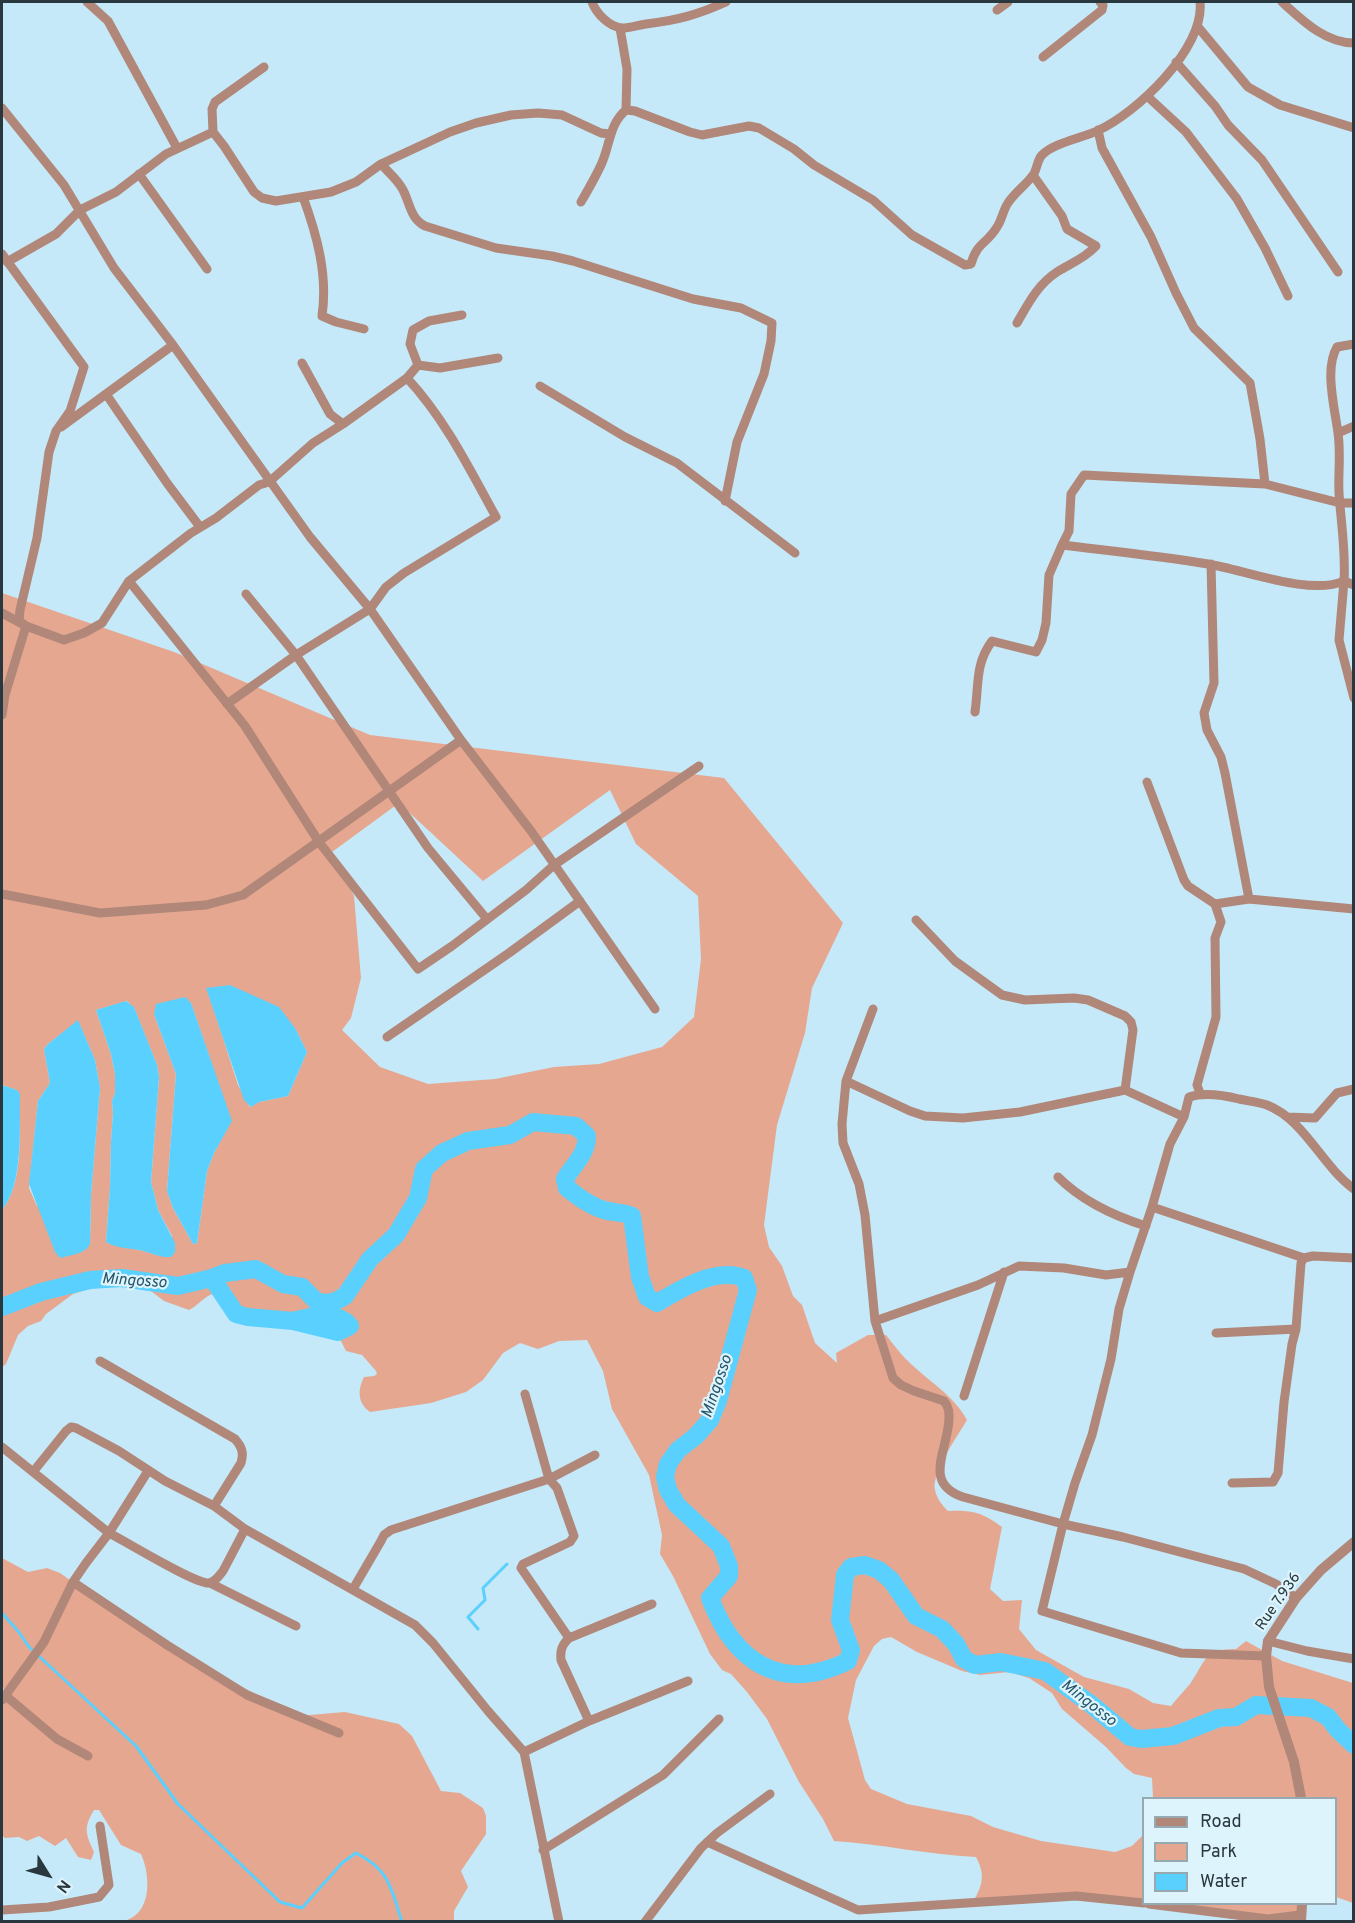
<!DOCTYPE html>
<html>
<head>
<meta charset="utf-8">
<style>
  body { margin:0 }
  #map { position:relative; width:1355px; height:1923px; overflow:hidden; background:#c5e9f9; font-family:Overpass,sans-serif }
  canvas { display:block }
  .frame { position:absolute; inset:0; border:3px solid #29383e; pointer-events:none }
  .legend { position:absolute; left:1142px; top:1797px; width:195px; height:108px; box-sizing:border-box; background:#def4fd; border:2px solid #96a9b1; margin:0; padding:8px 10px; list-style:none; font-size:18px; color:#29383e }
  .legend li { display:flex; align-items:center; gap:12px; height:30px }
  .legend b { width:30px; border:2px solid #96a9b1 }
  .north { position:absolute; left:18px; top:1845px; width:60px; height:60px; -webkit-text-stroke:4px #def4fd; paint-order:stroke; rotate:127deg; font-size:16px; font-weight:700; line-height:24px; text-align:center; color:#29383e }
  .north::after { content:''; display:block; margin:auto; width:21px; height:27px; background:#29383e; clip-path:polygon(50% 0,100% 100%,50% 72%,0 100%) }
</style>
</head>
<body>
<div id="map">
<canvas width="1355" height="1923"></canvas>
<div class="frame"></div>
<ul class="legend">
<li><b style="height:8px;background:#b08778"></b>Road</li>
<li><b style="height:16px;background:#e6a790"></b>Park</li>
<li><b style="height:16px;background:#5ad0fe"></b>Water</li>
</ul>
<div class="north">N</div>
</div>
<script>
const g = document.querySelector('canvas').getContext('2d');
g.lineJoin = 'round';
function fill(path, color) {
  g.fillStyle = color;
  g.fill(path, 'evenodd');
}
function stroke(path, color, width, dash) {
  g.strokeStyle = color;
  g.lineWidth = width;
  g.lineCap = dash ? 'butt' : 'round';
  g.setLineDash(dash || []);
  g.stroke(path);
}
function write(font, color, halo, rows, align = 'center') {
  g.font = font + ' Overpass,sans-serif';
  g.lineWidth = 4.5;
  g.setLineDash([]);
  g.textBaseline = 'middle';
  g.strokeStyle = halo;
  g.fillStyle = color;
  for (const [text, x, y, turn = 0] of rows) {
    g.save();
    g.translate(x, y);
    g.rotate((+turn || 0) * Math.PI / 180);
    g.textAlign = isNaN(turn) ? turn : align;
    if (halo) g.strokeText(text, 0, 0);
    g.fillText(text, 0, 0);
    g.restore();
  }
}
const green = new Path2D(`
  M 2,593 L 174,652 L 370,735 L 724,778 L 843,923 L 812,988 L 805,1033 L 777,1125 L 764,1225 L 769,1247 L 782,1266 L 793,1296 L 802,1305 L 815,1343 L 837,1363 L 836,1353 L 868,1335 L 886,1335 C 894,1345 902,1356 911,1364 C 930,1382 954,1396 967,1420 C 958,1435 931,1474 935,1490 C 937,1499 942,1505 948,1511 C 972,1510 982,1512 1002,1527 L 990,1589 L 1003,1601 L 1022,1600 L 1019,1629 L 1036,1650 L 1084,1677 L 1129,1689 L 1153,1703 L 1171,1706 C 1177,1698 1184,1691 1190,1684 C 1206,1661 1203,1649 1236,1649 L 1246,1641 L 1282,1661 L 1353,1683 L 1353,1903 L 1336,1897 L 1336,1798 L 1153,1798 L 1152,1778 L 1134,1774 L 1126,1768 L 1106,1747 L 1062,1709 L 1052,1693 L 1029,1678 L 1009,1672 L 980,1675 L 962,1671 L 917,1652 L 891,1637 L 882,1639 L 874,1646 L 856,1680 L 848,1718 L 865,1780 L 871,1789 L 907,1804 L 971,1816 L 993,1827 L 1041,1841 L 1115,1852 L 1132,1846 L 1143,1835 L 1144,1904 L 1309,1904 L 1280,1922 L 1249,1921 L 1086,1899 L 971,1906 C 981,1887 987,1878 976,1857 C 929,1855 882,1844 834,1841 L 823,1819 L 799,1782 L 767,1719 L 747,1692 L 731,1674 L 722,1670 L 710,1654 L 673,1576 L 660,1554 L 662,1535 L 649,1475 L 612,1409 L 603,1371 L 587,1340 L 559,1341 L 538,1349 L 520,1343 L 503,1353 L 483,1380 L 466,1392 L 431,1403 L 370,1412 C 358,1403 357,1391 364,1377 L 374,1376 L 377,1374 L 376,1371 L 362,1355 L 346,1351 L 340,1339 L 311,1330 L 239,1320 L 225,1308 L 220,1296 L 215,1293 C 204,1296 199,1305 189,1310 L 164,1301 L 143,1285 L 104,1284 L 73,1294 L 46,1314 L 41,1321 L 28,1326 L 18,1335 L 6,1364 L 2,1367 L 2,1210 C 25,1181 20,1126 17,1090 L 2,1085 ZM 610,790 L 636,844 L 698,896 L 701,959 L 694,1017 L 662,1047 L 599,1064 L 554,1067 L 495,1079 L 428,1084 L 380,1067 L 342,1030 L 351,1018 L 361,978 L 354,896 L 332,852 L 399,803 L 483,881 ZM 207,988 L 295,1028 L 307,1052 L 288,1096 L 259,1102 L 250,1107 L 238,1085 ZM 127,1001 L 134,1008 L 157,1065 L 159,1077 L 151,1182 L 158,1210 L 172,1236 L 168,1257 C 157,1256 149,1252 139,1250 C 127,1247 117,1247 106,1242 L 110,1188 L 111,1142 L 113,1113 L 112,1101 L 115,1093 L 115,1074 L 111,1054 L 96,1010 ZM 191,1003 L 231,1121 L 214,1153 L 207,1171 L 197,1243 L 193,1244 L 173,1208 L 167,1191 L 176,1074 L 154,1014 ZM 78,1021 L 95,1060 L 100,1088 L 91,1194 L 90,1244 L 37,1206 L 29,1188 L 38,1101 L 50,1083 L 44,1049 L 48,1044 Z
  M 2,1558 L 28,1572 L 47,1568 L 60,1573 L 161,1645 L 298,1716 L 345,1712 L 399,1724 L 412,1736 L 441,1791 L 460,1793 L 483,1808 L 486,1816 L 486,1834 L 461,1871 L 468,1887 L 454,1911 L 454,1921 L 124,1921 C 152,1914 151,1876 141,1854 L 121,1845 L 99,1810 L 94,1810 C 83,1828 86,1834 94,1852 L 91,1860 L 78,1857 L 66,1838 L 55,1846 L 39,1836 L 27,1841 L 19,1837 L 5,1838 L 2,1835 L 2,1696 L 5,1691 L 2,1687 Z`);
const water = new Path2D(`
  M 230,985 L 279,1007 L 295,1028 L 307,1052 L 288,1096 L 259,1102 L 251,1107 L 244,1100 L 206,988 Z
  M 185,997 L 191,1003 L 232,1121 L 214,1153 L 207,1171 L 197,1243 L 193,1244 L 173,1208 L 167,1191 L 176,1074 L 154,1014 L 156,1004 Z
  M 126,1001 L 134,1007 L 157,1065 L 159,1077 L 151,1182 L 158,1210 L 175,1243 L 175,1252 L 171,1257 C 159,1258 150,1252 139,1250 C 127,1248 116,1248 106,1242 L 110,1188 L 111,1142 L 113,1113 L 112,1101 L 115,1093 L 115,1074 L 111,1054 L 96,1010 Z
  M 78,1020 L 95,1060 L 100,1088 L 91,1194 L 90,1244 C 86,1254 70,1255 60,1258 L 55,1252 L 29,1184 L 38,1101 L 50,1083 L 44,1049 L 48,1044 Z
  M 2,1085 L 17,1090 L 20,1094 C 19,1128 24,1183 2,1210 Z`);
const stream = new Path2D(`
  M 2,1613 L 18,1631 L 29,1647 L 136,1746 L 178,1804 L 280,1902 L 302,1908 L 342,1863 L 356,1853 C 390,1870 391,1888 402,1922
  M 478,1629 L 468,1617 L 485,1600 L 483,1588 L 507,1564`);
const river = new Path2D(`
  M 212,1278 L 236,1314 L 248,1317 L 293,1321 L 338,1332 L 350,1326 C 338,1310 310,1316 293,1321
  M 2,1307 L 41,1292 L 90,1280 L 122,1278 L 178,1286 L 212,1278 L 225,1273 L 256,1269 L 283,1284 L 302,1287 L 316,1301 L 324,1303 L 334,1302 L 345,1296 L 370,1259 L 396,1235 L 418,1198 L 424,1169 L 442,1153 L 468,1141 L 510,1135 L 533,1122 L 576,1126 L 587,1136 C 587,1154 574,1164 565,1179 L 567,1188 C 578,1197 590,1206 604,1210 C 614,1213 623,1212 632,1216 L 640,1277 L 647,1297 L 657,1303 C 680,1289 716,1267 744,1278 L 748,1290 L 718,1401 L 710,1420 L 696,1436 L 678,1450 L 668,1464 L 665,1477 L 668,1490 L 677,1505 L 721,1546 L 729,1566 L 729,1576 L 710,1598 C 734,1662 781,1694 848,1661 L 851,1650 L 840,1620 L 845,1575 L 851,1567 L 865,1565 L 879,1570 L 891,1580 L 916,1616 L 942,1629 L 956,1644 L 964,1659 L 975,1665 L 1001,1662 L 1045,1671 L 1092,1705 L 1130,1737 L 1141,1739 L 1173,1736 L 1219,1718 L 1236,1717 L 1256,1705 L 1311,1708 L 1328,1717 L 1338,1730 L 1354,1745`);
const minor = new Path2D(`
  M 87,2 L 108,21 L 177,148
  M 592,2 C 596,13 609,27 622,28 C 630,28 638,25 646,24 C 678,20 697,15 726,2
  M 1282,2 C 1302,20 1325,43 1354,43
  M 997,10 L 1008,2
  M 1198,27 L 1248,87 L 1280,105 L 1354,128
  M 620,28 L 627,69 L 626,110
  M 1043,57 L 1102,10 L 1103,5 L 1100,2
  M 1176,62 L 1215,106 L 1228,125 L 1262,160 L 1338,272
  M 1147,96 L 1186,132 L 1237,199 L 1265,248 L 1288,296
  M 2,108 L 64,185 L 114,268 L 173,345 L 310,537 L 370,609 L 461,740 L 531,831 L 655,1009
  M 1098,130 L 1102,148 L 1151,237 L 1176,293 L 1194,328 L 1250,383 L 1260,439 L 1265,484
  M 213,132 L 212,109 L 215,102 L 264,67
  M 381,164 C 388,172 398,180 403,190 C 410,203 410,218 425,226 L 496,248 L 552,256 L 573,261 L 693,299 L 741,308 L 772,323 L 771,341 L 764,374 L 737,442 L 725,501
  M 139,174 L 207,269
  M 303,197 C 317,235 328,275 322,316 L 336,322 L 364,329
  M 581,202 C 588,190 595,178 601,165 C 610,146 609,124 626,110 L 635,111 L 690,132 L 702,135 L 749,126 L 759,128 L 794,149 L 814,165 L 873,200 L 912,235 L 965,265 L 971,264 C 977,242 987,244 997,227 C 1002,220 1003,210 1008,203 C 1015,192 1026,185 1033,175 C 1037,170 1037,160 1042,155 C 1053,143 1082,138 1097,131 C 1137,113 1205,48 1200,2
  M 2,254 L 84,367 L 70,411 L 56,431 L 49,452 L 37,538 L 20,610 L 19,621 L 26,626 L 2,613
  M 7,262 L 56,234 L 80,210 L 116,192 L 166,154 L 213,132 L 224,146 L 254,192 L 262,198 L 276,201 L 331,192 L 356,182 L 381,164 L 450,132 L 476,123 L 511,115 L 538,113 L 562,115 L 601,133 L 610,134
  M 1017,323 C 1028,304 1038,284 1057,272 C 1071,263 1084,259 1096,246 L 1067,229 L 1062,216 L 1033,175
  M 1354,344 L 1337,347 C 1324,369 1335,409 1338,433 C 1341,453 1338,474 1339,493 C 1341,523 1346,552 1344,581 C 1310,596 1245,570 1208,564 C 1160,556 1111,551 1062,545 L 1069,531 L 1071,494 L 1084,475 L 1265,484 L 1340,503 L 1354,503
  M 302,363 L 330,414 L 343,424
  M 418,365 L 410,344 L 413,330 L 429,321 L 462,315
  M 407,378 L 418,365 L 440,368 L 498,358
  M 540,386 L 625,437 L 677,463 L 795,553
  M 106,394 L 167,483 L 200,527
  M 61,427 L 173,345
  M 1338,433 L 1354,426
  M 1211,564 L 1214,683 L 1204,713 L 1207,730 L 1221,757 L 1225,773 L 1249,899
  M 129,581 L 245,726 L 319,842 L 418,969 L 452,946 L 526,890 L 554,865 L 699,766
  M 1354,585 L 1344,581 L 1339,640 L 1354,698
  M 246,594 L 296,655 L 428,848 L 486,918
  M 975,712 C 979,684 975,664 992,641 L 1036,652 L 1042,640 L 1046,623 L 1049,575 L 1062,545
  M 2,715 L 5,695 L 26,626 L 64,640 L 84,633 L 102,623 L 129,581 L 191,533 L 216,518 L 259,485 L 269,482 L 313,443 L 343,424 L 407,378 C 445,419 469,468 496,517 L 404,573 L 386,587 L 370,609 L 296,655 L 227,704
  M 1147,782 L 1184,880 L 1188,886 L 1215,904
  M 2,894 L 100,913 L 206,905 L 243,895 L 461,740
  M 916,920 L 955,961 L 1002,995 L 1025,1000 L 1074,998 L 1088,1000 L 1125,1016 L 1131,1022 L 1133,1030 L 1125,1090
  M 873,1009 L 846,1081 L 842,1124 L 843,1143 L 859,1184 L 865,1215 L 875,1321 L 893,1378 L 901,1385 L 914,1391 L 944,1401 C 949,1407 949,1412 949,1419 C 948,1450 922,1483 963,1497 L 1063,1524 L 1042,1611 L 1181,1653 L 1266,1656
  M 387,1037 L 509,953 L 580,901
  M 846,1081 L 910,1111 L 925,1116 L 963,1118 L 1020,1112 L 1125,1090 L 1184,1117
  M 1200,1093 L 1197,1085 L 1216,1017 L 1215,938 L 1221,922 L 1215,904 L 1249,899 L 1354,909
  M 1287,1117 L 1315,1118 L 1337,1093 L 1354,1089
  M 1058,1177 C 1082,1201 1114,1216 1146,1226
  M 1152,1207 L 1304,1258
  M 875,1321 L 978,1285 L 1019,1266 L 1064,1268 L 1106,1275 L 1130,1272
  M 1216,1333 L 1296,1329
  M 100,1361 L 235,1439 C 242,1447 244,1453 241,1463 L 214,1506
  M 525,1394 L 549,1479 L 557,1488 L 574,1536 L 570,1542 L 523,1564 L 521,1568 L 569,1638
  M 964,1396 L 1004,1272
  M 2,1447 L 109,1533 L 148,1471
  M 33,1472 L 66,1431 L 71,1427 L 76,1428 L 119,1451 L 165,1481 L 214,1506 L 245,1529 L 415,1625 L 433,1643 L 488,1711 L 524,1752 L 559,1922
  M 1232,1483 L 1273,1482 L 1278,1473 L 1284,1402 L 1292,1344 L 1296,1329 L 1301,1263 L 1304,1258 L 1313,1256 L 1354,1258
  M 73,1582 L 167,1645 L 247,1695 L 339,1733
  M 210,1583 L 296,1626
  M 353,1589 L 381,1541 L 384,1535 L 391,1530 L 549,1479 L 595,1455
  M 1296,1598 L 1276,1584 L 1244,1569 L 1123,1537 L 1063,1524 L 1075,1483 L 1092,1435 L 1111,1359 L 1119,1309 L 1130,1272 L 1152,1207 L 1170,1144 L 1184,1117 L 1189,1097 C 1205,1092 1223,1095 1239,1099 C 1248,1101 1258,1102 1267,1105 C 1305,1120 1321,1165 1354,1189
  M 1268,1641 L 1307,1651 L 1354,1659
  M 6,1696 L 57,1739 L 88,1756
  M 2,1700 L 44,1642 L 73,1582 L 86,1563 L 109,1533 C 127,1542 195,1584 209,1583 C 215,1582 219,1576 223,1571 L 245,1529
  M 589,1721 L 561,1660 C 560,1650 562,1645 569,1638 L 652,1604
  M 524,1752 L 589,1721 L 688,1681
  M 707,1842 L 858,1910 L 1076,1896 L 1144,1903
  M 543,1850 L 663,1775 L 719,1719
  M 1149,1904 L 1268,1919 L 1300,1915
  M 2,1910 L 49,1907 L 99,1897 L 109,1885 L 100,1826
  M 645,1922 L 701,1848 L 717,1833 L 770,1794`);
const tertiary = new Path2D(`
  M 1301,1798 L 1294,1762 L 1269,1687 L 1266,1656 L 1268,1641 L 1296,1598 L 1321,1570 L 1354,1542
  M 1301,1922 L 1302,1904`);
const streetNames = [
  ["Rue 7.936",1279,1602,-55]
];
const waterNames = [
  ["Mingosso",134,1282,4],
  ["Mingosso",718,1387,-71],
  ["Mingosso",1088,1704,38]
];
fill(green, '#e6a790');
fill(water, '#5ad0fe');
stroke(stream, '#5ad0fe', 3);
stroke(river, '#5ad0fe', 18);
stroke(minor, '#b08778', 9);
stroke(tertiary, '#b08778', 10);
write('15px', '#29383e', '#def4fd', streetNames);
write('italic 16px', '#235467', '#def4fd', waterNames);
</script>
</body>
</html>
